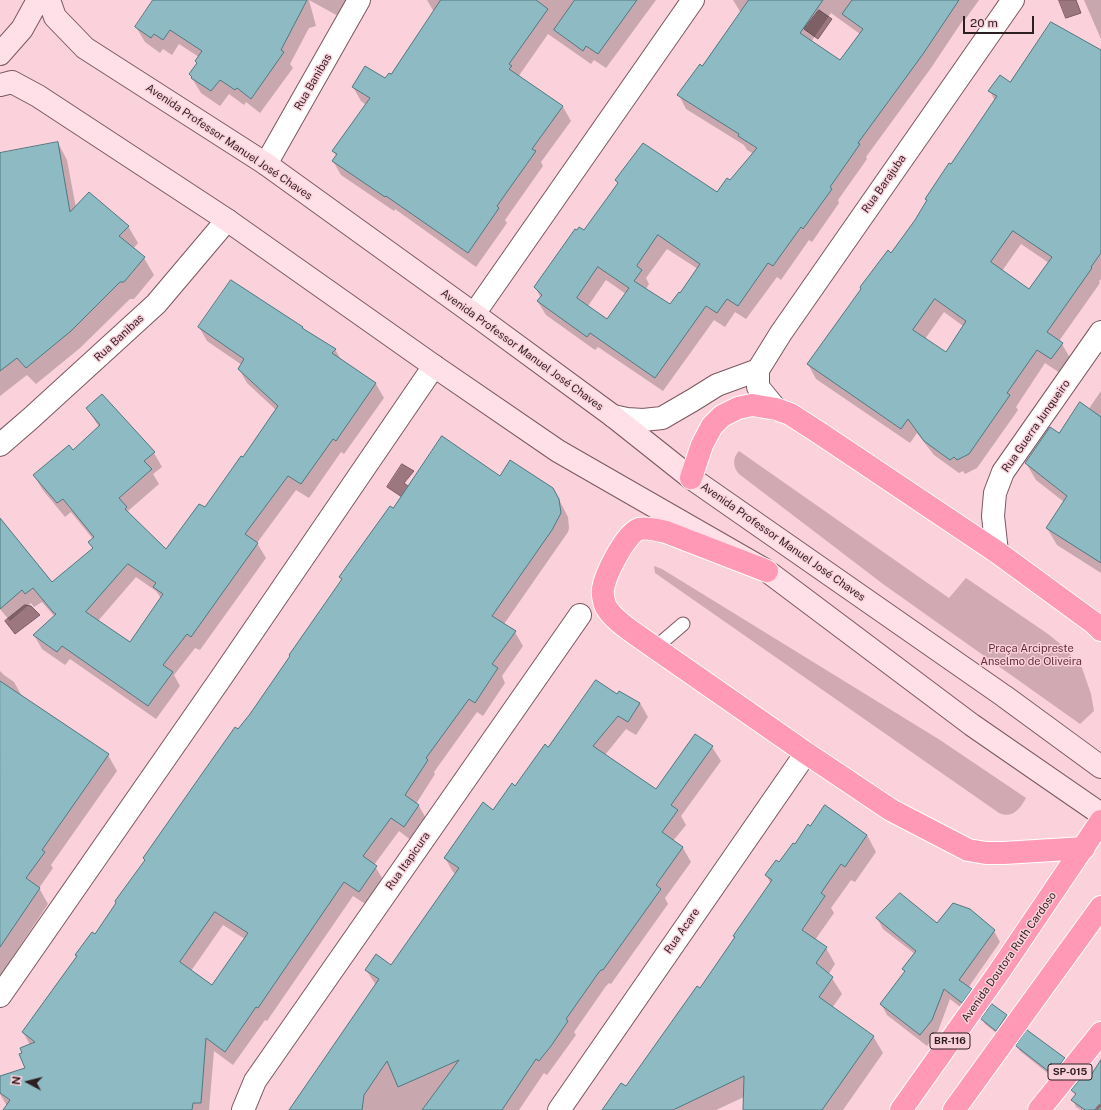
<!DOCTYPE html>
<html>
<head>
<meta charset="utf-8">
<style>
  body { margin:0 }
  #map { position:relative; width:1101px; height:1110px; overflow:hidden; background:#fbd1db; font-family:"Public Sans",sans-serif }
  canvas { display:block }
  .north { position:absolute; left:8px; top:1062px; width:40px; height:40px; -webkit-text-stroke:3px #fbd1db; paint-order:stroke; rotate:277deg; font-size:11px; font-weight:700; line-height:16px; text-align:center; color:#2d1e22 }
  .north::after { content:''; display:block; margin:auto; width:14px; height:18px; background:#2d1e22; clip-path:polygon(50% 0,100% 100%,50% 72%,0 100%) }
  .scale { position:absolute; left:963px; top:16px; width:71px; height:18px; box-sizing:border-box; border:2px solid #2d1e22; border-top:0; padding-left:5px; font-size:12px; line-height:14px; white-space:nowrap; color:#2d1e22; -webkit-text-stroke:3px #fbd1db; paint-order:stroke }
</style>
</head>
<body>
<div id="map">
<canvas width="1101" height="1110"></canvas>
<div class="north">N</div>
<div class="scale">20 m</div>
</div>
<script>
const g = document.querySelector('canvas').getContext('2d');
g.lineJoin = 'round';
function fill(path, color) {
  g.fillStyle = color;
  g.fill(path, 'evenodd');
}
function stroke(path, color, width, dash) {
  g.strokeStyle = color;
  g.lineWidth = width;
  g.lineCap = dash ? 'butt' : 'round';
  g.setLineDash(dash || []);
  g.stroke(path);
}
function write(font, color, halo, rows, align = 'center') {
  g.font = font + ' "Public Sans",sans-serif';
  g.lineWidth = 3;
  g.setLineDash([]);
  g.textBaseline = 'middle';
  g.strokeStyle = halo;
  g.fillStyle = color;
  for (const [text, x, y, turn = 0] of rows) {
    g.save();
    g.translate(x, y);
    g.rotate((+turn || 0) * Math.PI / 180);
    g.textAlign = isNaN(turn) ? turn : align;
    if (halo) g.strokeText(text, 0, 0);
    g.fillText(text, 0, 0);
    g.restore();
  }
}
const green = new Path2D(`
  M 739,451 L 949,598 L 966,578 L 1048,634 L 1064,647 L 1082,668 L 1091,694 L 1094,711 L 1080,724 L 883,584 L 739,474 C 733,467 732,458 739,451 Z
  M 654,566 L 662,569 L 940,740 L 1026,798 C 1020,809 1012,819 999,813 L 655,573 Z`);
const water = new Path2D(`
  M 1059,0 L 1076,0 L 1081,13 L 1066,18 Z
  M 819,10 L 832,19 L 818,39 L 804,29 Z
  M 402,464 L 414,471 L 404,483 L 412,489 L 405,499 L 387,487 Z
  M 25,605 L 31,606 L 40,615 L 15,634 L 5,621 Z`);
const shadow = new Path2D(`
  M 154,0 L 349,0 L 340,17 L 309,0 L 316,26 L 309,28 L 290,64 L 293,68 L 260,113 L 246,102 L 244,105 L 229,94 L 220,106 L 201,93 L 190,75 L 198,64 L 199,57 L 179,44 L 172,55 L 163,49 L 160,53 L 145,42 L 136,27 Z
  M 427,0 L 656,0 L 606,68 L 594,60 L 591,64 L 548,34 L 518,77 L 563,107 L 571,121 L 541,162 L 543,166 L 505,220 L 507,223 L 476,267 L 395,209 L 394,211 L 341,175 L 333,161 L 337,157 L 333,151 L 366,105 L 361,101 L 353,87 L 385,79 L 391,75 L 434,12 Z
  M 733,0 L 979,0 L 964,21 L 963,20 L 931,68 L 866,157 L 867,159 L 838,200 L 839,203 L 812,242 L 809,240 L 781,280 L 777,277 L 746,319 L 735,312 L 725,327 L 714,320 L 663,391 L 598,347 L 595,350 L 546,315 L 538,302 L 541,298 L 535,287 L 584,231 L 618,184 L 616,181 L 718,194 L 754,154 L 747,150 L 744,145 L 686,109 L 679,95 L 702,67 L 741,13 ZM 831,13 L 860,34 L 840,62 L 811,42 ZM 667,249 L 698,269 L 680,294 L 671,305 L 646,289 L 649,284 L 646,278 ZM 606,280 L 626,294 L 608,320 L 588,306 Z
  M 1084,0 L 1101,0 L 1101,39 Z
  M 1101,51 L 1101,279 L 1099,281 L 1100,283 L 1059,341 L 1062,344 L 1070,358 L 1060,373 L 1045,363 L 1016,407 L 1018,410 L 977,468 L 965,474 L 963,471 L 959,473 L 934,455 L 917,433 L 910,443 L 816,379 L 808,364 L 916,221 L 951,165 L 995,101 L 990,91 ZM 1021,244 L 1049,263 L 1030,290 L 1002,271 ZM 944,312 L 963,326 L 946,353 L 925,339 Z
  M 58,143 L 67,160 L 76,208 L 128,226 L 138,243 L 133,249 L 144,258 L 154,275 L 134,299 L 130,299 L 80,348 L 36,384 L 27,375 L 0,396 L 0,154 Z
  M 231,281 L 302,328 L 304,330 L 335,349 L 341,360 L 376,384 L 384,398 L 344,454 L 341,452 L 309,498 L 296,490 L 257,543 L 266,558 L 200,650 L 195,648 L 174,675 L 180,686 L 156,719 L 70,659 L 65,665 L 42,649 L 34,635 L 55,617 L 42,602 L 34,607 L 31,603 L 10,621 L 0,609 L 0,519 L 52,583 L 93,549 L 89,542 L 93,539 L 71,512 L 65,517 L 42,489 L 34,475 L 73,451 L 99,427 L 87,408 L 102,395 L 154,453 L 162,467 L 153,474 L 159,484 L 128,511 L 131,516 L 167,550 L 205,509 L 243,458 L 276,410 L 247,383 L 239,369 L 242,365 L 207,341 L 199,327 ZM 136,577 L 156,591 L 161,598 L 130,643 L 98,621 Z
  M 1101,391 L 1101,573 L 1057,545 L 1047,528 L 1064,502 L 1036,480 L 1026,463 L 1088,410 Z
  M 500,477 L 555,492 L 568,517 L 569,528 L 568,532 L 504,624 L 515,632 L 523,646 L 502,676 L 505,683 L 483,716 L 477,712 L 434,772 L 435,774 L 416,804 L 419,806 L 427,820 L 412,841 L 399,831 L 374,865 L 384,881 L 367,905 L 353,896 L 267,1021 L 265,1020 L 233,1065 L 214,1051 L 209,1110 L 5,1110 L 7,1106 L 0,1094 L 0,1078 L 26,1069 L 30,1045 L 23,1032 L 77,957 L 76,955 L 95,936 L 238,730 L 251,714 L 342,581 L 340,577 L 393,510 ZM 223,925 L 245,939 L 213,986 L 191,971 Z
  M 0,671 L 4,675 L 14,682 L 23,698 L 108,755 L 117,771 L 51,865 L 53,868 L 39,888 L 48,904 L 0,976 Z
  M 619,692 L 640,703 L 648,717 L 636,735 L 626,729 L 605,755 L 656,791 L 695,735 L 712,747 L 721,761 L 681,816 L 686,825 L 673,841 L 683,848 L 691,862 L 665,898 L 668,904 L 611,984 L 609,983 L 606,986 L 574,1032 L 576,1035 L 547,1075 L 544,1073 L 519,1110 L 291,1110 L 376,985 L 366,970 L 391,966 L 456,874 L 453,872 L 445,858 L 494,811 L 548,748 L 617,695 Z
  M 811,827 L 867,835 L 876,852 L 855,882 L 851,880 L 831,908 L 834,913 L 815,940 L 826,948 L 835,964 L 828,975 L 832,978 L 842,994 L 832,1008 L 873,1036 L 883,1053 L 843,1110 L 744,1110 L 744,1097 L 716,1110 L 603,1110 L 626,1088 L 700,990 L 735,938 L 734,936 L 771,884 L 766,875 L 779,863 Z
  M 877,918 L 994,931 L 1000,942 L 968,988 L 971,990 L 977,1001 L 968,1013 L 950,999 L 938,1031 L 927,1046 L 887,1015 L 881,1004 L 905,972 L 903,969 L 915,954 L 883,929 Z
  M 992,1005 L 1006,1016 L 1009,1021 L 999,1035 L 985,1024 L 982,1019 Z
  M 1017,1046 L 1064,1059 L 1067,1063 L 1055,1079 L 1020,1051 Z
  M 1101,1062 L 1101,1110 L 1081,1110 L 1076,1107 L 1073,1100 L 1076,1096 L 1072,1090 L 1090,1077 Z`);
const building = new Path2D(`
  M 153,0 L 307,0 L 281,50 L 284,52 L 251,99 L 237,88 L 235,90 L 220,80 L 211,91 L 191,78 L 192,77 L 189,74 L 197,63 L 195,61 L 202,51 L 170,30 L 163,40 L 154,34 L 151,38 L 135,27 Z
  M 441,0 L 536,0 L 548,9 L 509,64 L 512,66 L 509,69 L 563,106 L 532,149 L 536,151 L 497,206 L 499,208 L 468,253 L 386,196 L 385,197 L 332,161 L 337,154 L 332,151 L 370,98 L 352,87 L 365,66 L 385,78 L 389,73 L 391,74 Z
  M 575,0 L 637,0 L 598,54 L 586,46 L 583,51 L 554,30 Z
  M 749,0 L 823,0 L 800,33 L 840,60 L 863,29 L 842,14 L 852,0 L 959,0 L 923,54 L 858,143 L 860,144 L 830,187 L 832,189 L 803,229 L 801,227 L 773,266 L 768,263 L 738,306 L 727,299 L 717,313 L 706,306 L 655,378 L 590,333 L 587,337 L 537,301 L 542,295 L 534,287 L 575,229 L 577,230 L 579,227 L 584,230 L 618,183 L 615,180 L 643,143 L 717,192 L 727,178 L 730,180 L 757,148 L 738,136 L 739,134 L 677,95 L 700,64 L 702,66 ZM 658,235 L 700,264 L 680,293 L 679,292 L 670,304 L 634,281 L 642,270 L 637,266 ZM 598,267 L 629,288 L 607,319 L 577,298 Z
  M 1051,22 L 1101,50 L 1101,253 L 1091,267 L 1092,268 L 1047,332 L 1063,343 L 1051,359 L 1037,350 L 1007,393 L 1010,395 L 969,454 L 957,460 L 954,457 L 950,460 L 924,441 L 908,419 L 901,429 L 807,364 L 861,289 L 860,287 L 888,250 L 891,253 L 915,220 L 927,200 L 925,199 L 949,163 L 951,164 L 997,96 L 988,91 L 1000,75 L 1010,82 ZM 1013,231 L 1052,257 L 1029,289 L 991,262 ZM 935,299 L 966,321 L 946,352 L 913,330 Z
  M 58,142 L 70,212 L 89,192 L 129,226 L 119,236 L 145,257 L 124,282 L 120,282 L 71,331 L 26,368 L 17,358 L 0,371 L 0,153 Z
  M 231,280 L 303,327 L 302,328 L 336,349 L 332,353 L 376,383 L 336,441 L 333,439 L 301,484 L 288,476 L 245,534 L 258,543 L 191,637 L 187,634 L 163,665 L 173,672 L 148,706 L 62,646 L 57,652 L 33,635 L 56,614 L 53,612 L 33,588 L 25,594 L 22,590 L 0,609 L 0,518 L 52,582 L 93,548 L 88,542 L 94,537 L 63,499 L 57,503 L 33,475 L 69,445 L 73,450 L 100,425 L 86,408 L 102,394 L 155,452 L 144,461 L 152,469 L 119,498 L 127,507 L 125,509 L 166,549 L 199,504 L 205,507 L 241,456 L 243,457 L 278,406 L 238,369 L 244,359 L 198,327 ZM 128,564 L 156,583 L 153,587 L 163,594 L 130,642 L 86,612 Z
  M 1080,402 L 1101,417 L 1101,563 L 1046,528 L 1067,496 L 1025,463 L 1050,427 L 1059,433 Z
  M 442,436 L 500,476 L 510,460 L 553,488 L 559,499 L 561,513 L 552,530 L 492,616 L 516,631 L 492,664 L 498,668 L 475,703 L 469,699 L 426,758 L 428,760 L 405,795 L 419,805 L 404,827 L 391,818 L 363,856 L 377,866 L 359,892 L 344,882 L 258,1008 L 256,1007 L 225,1052 L 206,1038 L 201,1103 L 193,1103 L 192,1110 L 3,1110 L 10,1100 L 0,1093 L 0,1076 L 25,1068 L 19,1054 L 22,1053 L 20,1048 L 35,1042 L 22,1032 L 77,956 L 75,955 L 92,932 L 95,934 L 116,903 L 115,901 L 145,860 L 143,858 L 199,778 L 235,727 L 238,729 L 250,714 L 290,656 L 289,655 L 342,579 L 339,577 L 390,506 L 393,508 ZM 215,912 L 248,933 L 212,985 L 180,962 Z
  M 596,680 L 617,694 L 619,691 L 640,703 L 628,722 L 618,716 L 593,746 L 656,789 L 695,734 L 713,746 L 671,805 L 678,810 L 662,832 L 683,847 L 656,885 L 661,889 L 603,970 L 601,970 L 599,972 L 566,1019 L 568,1021 L 551,1046 L 539,1061 L 536,1059 L 502,1110 L 422,1110 L 459,1060 L 398,1087 L 387,1061 L 364,1095 L 362,1110 L 289,1110 L 379,979 L 365,970 L 376,954 L 391,965 L 459,868 L 444,858 L 483,802 L 493,810 L 512,783 L 515,786 L 545,744 L 548,747 Z
  M 0,681 L 109,754 L 42,850 L 45,852 L 26,878 L 40,888 L 0,947 Z
  M 825,805 L 867,835 L 845,867 L 841,864 L 821,893 L 825,896 L 802,930 L 827,947 L 816,963 L 833,977 L 819,997 L 874,1036 L 822,1110 L 743,1110 L 744,1076 L 673,1110 L 602,1110 L 621,1083 L 626,1086 L 697,986 L 700,988 L 735,937 L 733,936 L 772,880 L 765,875 L 776,860 L 779,862 L 793,843 L 795,844 L 808,824 L 810,826 Z
  M 900,893 L 937,923 L 953,903 L 970,909 L 995,930 L 959,980 L 972,989 L 962,1003 L 944,989 L 932,1020 L 920,1035 L 880,1004 L 905,971 L 902,969 L 916,951 L 876,918 Z
  M 992,1004 L 1007,1015 L 996,1031 L 981,1019 Z
  M 1027,1030 L 1065,1058 L 1052,1074 L 1016,1046 Z
  M 1101,1060 L 1101,1110 L 1085,1110 L 1071,1100 L 1076,1094 L 1071,1090 L 1085,1073 L 1090,1076 Z`);
const lane = new Path2D(`
  M 655,648 L 683,624`);
const street = new Path2D(`
  M 266,164 L 359,0
  M 474,314 L 693,0
  M 776,409 L 758,387 L 758,370 L 781,333 L 1013,0
  M 613,416 L 627,419 L 643,420 L 662,418 L 693,400 L 717,385 L 758,370
  M 0,445 L 30,419 L 156,304 L 227,220
  M 997,552 L 993,516 L 995,493 L 1003,472 L 1101,332
  M 0,996 L 221,678 L 434,366
  M 243,1110 L 255,1081 L 580,615
  M 559,1110 L 806,753`);
const secondary = new Path2D(`
  M 49,0 L 55,17 L 85,48 L 266,164 L 474,314 L 613,416 L 691,478 L 1004,696 L 1101,767
  M 0,54 L 22,29 L 38,0
  M 0,85 L 12,82 L 38,96 L 227,220 L 434,366 L 558,451 L 767,571 L 972,725 L 1101,814`);
const highway = new Path2D(`
  M 691,478 L 702,445 L 712,426 L 722,416 L 738,408 L 752,405 L 776,409 L 790,414 L 821,434 L 997,552 L 1094,623 L 1101,630
  M 767,571 L 666,532 C 658,530 647,527 639,529 C 625,534 605,575 603,589 C 602,593 604,603 606,607 C 613,619 627,628 638,636 L 806,753 L 891,810 L 968,850 L 986,853 L 1004,853 L 1084,848
  M 901,1110 L 999,972 L 1101,821
  M 954,1110 L 1101,907
  M 1039,1110 L 1101,1033`);
const rail = new Path2D(`
  M 1096,1110 L 1101,1104`);
const shields = [
  [950,1041,40],
  [1070,1072,44]
];
const shieldNames = [
  ["BR-116",950,1041],
  ["SP-015",1070,1072]
];
const streetNames = [
  ["Rua Banibas",313,82,-60],
  ["Avenida Professor Manuel José Chaves",229,142,34],
  ["Rua Barajuba",884,184,-55],
  ["Rua Banibas",119,338,-43],
  ["Avenida Professor Manuel José Chaves",522,350,36],
  ["Rua Guerra Junqueiro",1036,426,-55],
  ["Avenida Professor Manuel José Chaves",783,542,35],
  ["Rua Itapicura",408,861,-55],
  ["Rua Acare",682,931,-55],
  ["Avenida Doutora Ruth Cardoso",1009,957,-55]
];
const parkNames = [
  ["Praça Arcipreste",1031,649],
  ["Anselmo de Oliveira",1031,662]
];
fill(green, '#d1a9b2');
fill(water, '#9d7780');
stroke(water, '#7b5c64', 1);
fill(shadow, '#0003');
fill(building, '#8ebac3');
stroke(building, '#4e7880', 1);
stroke(lane, '#7b5860', 15);
stroke(street, '#7b5860', 24);
stroke(secondary, '#7b5860', 24);
stroke(highway, '#fff', 24);
stroke(lane, '#fff', 13);
stroke(street, '#fff', 22);
stroke(secondary, '#ffe0e9', 22);
stroke(highway, '#ff99b5', 22);
stroke(rail, '#866c72', 3, [7, 7]);
for (const [x, y, w] of shields) {
  const box = new Path2D();
  box.roundRect(x - w / 2, y - 8, w, 16, 3);
  g.fillStyle = '#fbd1db';
  g.fill(box);
  stroke(box, '#2d1e22', 1);
}
write('bold 10px', '#2d1e22', null, shieldNames);
write('11px', '#2d1e22', '#fbd1db', streetNames);
write('11px', '#632e3e', '#fbd1db', parkNames);
</script>
</body>
</html>
